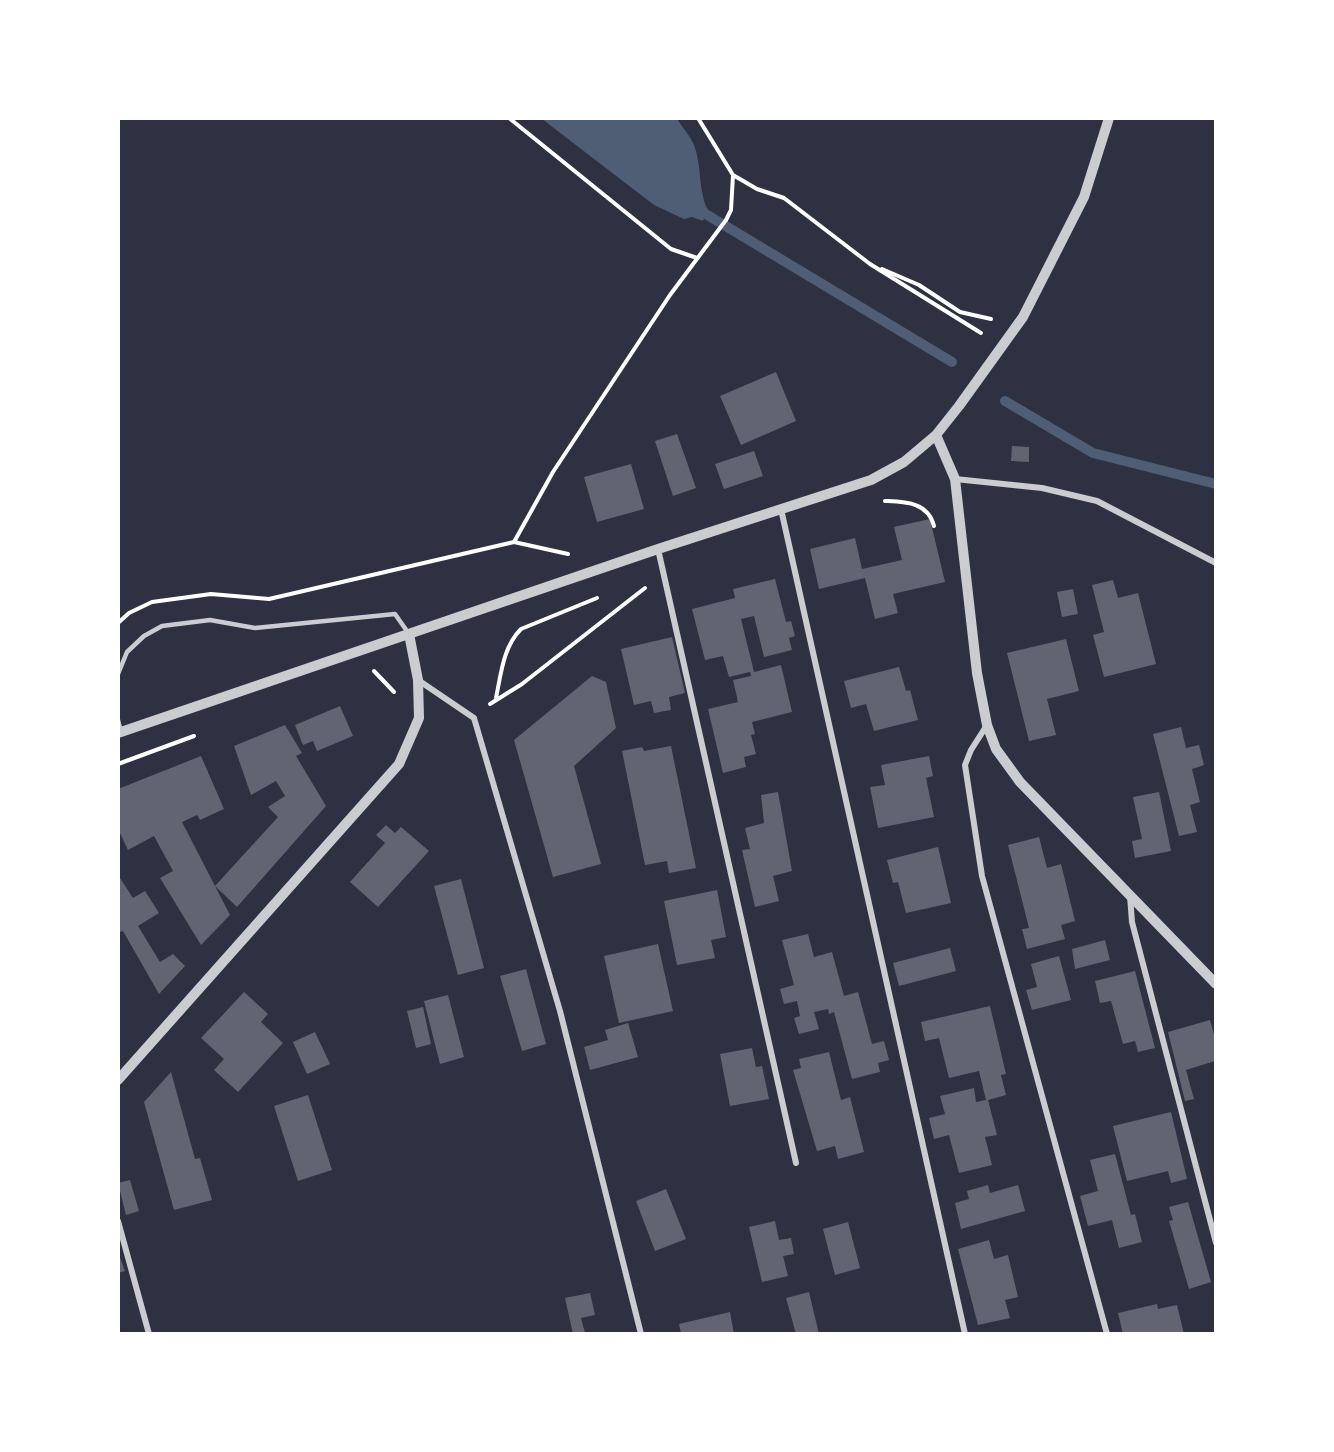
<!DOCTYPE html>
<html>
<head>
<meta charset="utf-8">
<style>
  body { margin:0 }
  #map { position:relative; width:1334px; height:1452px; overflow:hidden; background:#2d3142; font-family:"PT Sans Narrow",sans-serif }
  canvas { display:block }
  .frame { position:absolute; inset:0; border:120px solid #fff; pointer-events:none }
</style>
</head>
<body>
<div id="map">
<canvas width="1334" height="1452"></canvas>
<div class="frame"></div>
</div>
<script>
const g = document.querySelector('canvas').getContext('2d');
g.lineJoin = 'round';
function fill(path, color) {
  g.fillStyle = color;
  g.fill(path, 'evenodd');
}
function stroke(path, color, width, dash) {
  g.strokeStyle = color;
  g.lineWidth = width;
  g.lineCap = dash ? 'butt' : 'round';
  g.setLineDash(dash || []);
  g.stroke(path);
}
const water = new Path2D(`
  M 542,119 L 677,119 C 683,128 692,138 695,148 C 702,168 698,191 708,210 L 703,221 L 692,217 L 684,219 L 654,205 Z`);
const stream = new Path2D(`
  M 694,207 L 952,362
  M 1005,401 L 1093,453 L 1216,484`);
const building = new Path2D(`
  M 776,372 L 796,421 L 741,445 L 720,396 Z
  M 677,434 L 696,488 L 673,496 L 655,441 Z
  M 1012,446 L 1029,447 L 1029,462 L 1011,461 Z
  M 754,451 L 763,476 L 724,489 L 715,464 Z
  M 631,464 L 644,509 L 597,522 L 584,477 Z
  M 930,519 L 945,582 L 893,594 L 898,613 L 875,619 L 865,578 L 819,589 L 810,549 L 855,538 L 862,569 L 902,560 L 894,527 Z
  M 775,579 L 786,622 L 791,621 L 795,636 L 789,638 L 792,650 L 764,657 L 754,616 L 741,619 L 754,672 L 781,665 L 792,712 L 752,722 L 755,734 L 751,735 L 756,754 L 744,757 L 746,767 L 723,773 L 708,709 L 738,702 L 733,680 L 751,676 L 750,672 L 729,677 L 723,656 L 705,660 L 692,609 L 735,598 L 733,589 Z
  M 1113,580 L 1118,598 L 1138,593 L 1156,664 L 1104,677 L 1093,635 L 1104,632 L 1092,585 Z
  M 1073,589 L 1078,614 L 1062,617 L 1057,592 Z
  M 672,637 L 685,693 L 669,697 L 671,710 L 654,713 L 651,701 L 634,705 L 621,649 Z
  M 1066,639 L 1079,691 L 1047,699 L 1056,735 L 1029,741 L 1007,653 Z
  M 899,667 L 906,691 L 910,690 L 918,720 L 874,731 L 866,704 L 851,708 L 844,681 Z
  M 592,676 L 606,682 L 616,728 L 574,766 L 601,864 L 553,877 L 514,740 Z
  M 340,706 L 353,736 L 317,751 L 313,741 L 303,745 L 295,725 Z
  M 285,725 L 302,753 L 296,756 L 326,806 L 237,907 L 215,886 L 230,915 L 201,945 L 160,878 L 173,871 L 154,836 L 128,850 L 118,829 L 118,789 L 201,756 L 224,809 L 200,820 L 197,815 L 182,822 L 215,886 L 278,817 L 268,807 L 285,796 L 276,781 L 251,795 L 234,746 Z
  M 1181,727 L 1186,748 L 1199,745 L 1204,765 L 1192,769 L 1200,802 L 1190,805 L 1197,832 L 1179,836 L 1153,734 Z
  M 671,746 L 696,868 L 669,873 L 667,861 L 645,865 L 622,751 L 642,747 L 644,751 Z
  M 929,756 L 933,776 L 926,778 L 934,817 L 878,828 L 870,787 L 885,785 L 881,765 Z
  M 778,792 L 792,871 L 773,876 L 779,901 L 755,907 L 742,850 L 750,849 L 745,828 L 764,823 L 761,795 Z
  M 1159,792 L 1171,851 L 1135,858 L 1132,841 L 1142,839 L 1133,797 Z
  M 386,825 L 395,833 L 401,827 L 429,851 L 378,907 L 350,882 L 385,843 L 376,835 Z
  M 1039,837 L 1047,868 L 1061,864 L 1075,921 L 1061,925 L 1065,939 L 1027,949 L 1022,929 L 1029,928 L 1008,845 Z
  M 938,847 L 951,903 L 906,913 L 898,882 L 893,883 L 887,860 Z
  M 118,875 L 133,898 L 145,891 L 159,913 L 138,926 L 160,962 L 173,954 L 185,966 L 159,994 L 123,931 L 118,933 Z
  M 461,879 L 484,968 L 458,975 L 434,886 Z
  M 717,890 L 726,937 L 711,940 L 715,958 L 677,965 L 664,901 Z
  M 808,934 L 814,957 L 832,952 L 844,996 L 858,992 L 872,1044 L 884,1041 L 889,1060 L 878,1063 L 880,1072 L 852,1079 L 834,1012 L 829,1014 L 828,1009 L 814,1012 L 819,1029 L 799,1034 L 794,1018 L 800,1016 L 797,1001 L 784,1004 L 780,989 L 794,985 L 782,940 Z
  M 1105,940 L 1110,960 L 1075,969 L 1072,949 Z
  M 658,944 L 673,1011 L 619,1023 L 604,956 Z
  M 950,948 L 956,971 L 899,986 L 893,963 Z
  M 1059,956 L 1071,1000 L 1032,1010 L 1026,990 L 1037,987 L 1031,964 Z
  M 526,969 L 546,1044 L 522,1051 L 500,976 Z
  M 1135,971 L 1155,1048 L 1138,1052 L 1135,1041 L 1123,1044 L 1111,1001 L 1100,1003 L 1095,981 Z
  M 244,992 L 268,1014 L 261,1022 L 283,1043 L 238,1092 L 214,1070 L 224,1059 L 201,1038 Z
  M 448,995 L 464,1057 L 440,1064 L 424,1001 Z
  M 990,1006 L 1006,1074 L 1001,1075 L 1006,1095 L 988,1100 L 997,1135 L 985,1137 L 992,1165 L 959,1173 L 949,1135 L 934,1139 L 929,1118 L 945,1114 L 940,1096 L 974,1088 L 976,1102 L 986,1100 L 979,1071 L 949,1078 L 939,1038 L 925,1041 L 921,1022 Z
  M 423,1007 L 431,1044 L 416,1048 L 407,1011 Z
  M 1210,1020 L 1215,1038 L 1215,1061 L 1186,1070 L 1194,1099 L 1185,1101 L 1168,1032 Z
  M 628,1023 L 638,1057 L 590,1070 L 584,1047 L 608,1040 L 605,1030 Z
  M 315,1032 L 330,1064 L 307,1074 L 293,1042 Z
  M 752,1048 L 756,1067 L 762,1066 L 769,1099 L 730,1106 L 720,1054 Z
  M 829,1052 L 841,1100 L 850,1097 L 864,1152 L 838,1159 L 835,1146 L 817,1151 L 793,1070 L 801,1068 L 799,1059 Z
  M 171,1072 L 195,1159 L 200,1158 L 212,1200 L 174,1210 L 144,1102 Z
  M 308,1095 L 332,1170 L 298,1181 L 274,1106 Z
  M 1171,1112 L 1187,1179 L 1171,1183 L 1168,1171 L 1127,1181 L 1113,1126 Z
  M 1115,1154 L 1131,1215 L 1135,1214 L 1142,1242 L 1119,1248 L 1112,1220 L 1088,1226 L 1080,1196 L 1098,1191 L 1090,1160 Z
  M 130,1180 L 139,1211 L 126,1215 L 118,1183 Z
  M 988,1185 L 990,1193 L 1018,1185 L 1025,1211 L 961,1229 L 955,1203 L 969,1199 L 967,1191 Z
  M 666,1189 L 686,1239 L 655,1251 L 636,1201 Z
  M 1188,1202 L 1211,1282 L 1189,1289 L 1169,1221 L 1173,1220 L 1169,1207 Z
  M 775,1221 L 779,1240 L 791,1238 L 794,1254 L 783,1256 L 788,1276 L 762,1282 L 749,1227 Z
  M 848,1222 L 860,1268 L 835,1275 L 823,1229 Z
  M 989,1240 L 994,1259 L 1008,1255 L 1018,1297 L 1005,1300 L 1010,1318 L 978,1325 L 958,1249 Z
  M 118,1252 L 125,1271 L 118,1273 Z
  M 809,1292 L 819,1334 L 796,1334 L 786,1298 Z
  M 590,1293 L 595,1315 L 581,1318 L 585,1333 L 573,1334 L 565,1298 Z
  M 1157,1304 L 1158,1309 L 1177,1305 L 1184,1334 L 1123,1334 L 1118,1313 Z
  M 730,1312 L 734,1334 L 681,1334 L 679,1324 Z`);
const path = new Path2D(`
  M 509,118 L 671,249 L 697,258
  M 698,118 L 733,175 L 757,189 L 784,198 L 870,264 L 981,333
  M 882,269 L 919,285 L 960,312 L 991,319
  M 885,501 C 906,502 928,502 934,526
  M 514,542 L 553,472 L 670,295 L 726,220 L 731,210 L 733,175
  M 118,623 L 129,613 L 152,602 L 211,594 L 269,599 L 514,542 L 568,554
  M 374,671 L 394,692
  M 496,698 C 501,674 503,647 521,629 L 597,598
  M 490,704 L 522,684 L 645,588
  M 118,764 L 194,736`);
const service = new Path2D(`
  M 118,674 L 127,652 L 144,636 L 162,626 L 210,620 L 255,628 L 395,614 L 409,634
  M 118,720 L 121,732`);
const minor = new Path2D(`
  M 955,479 L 1042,488 L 1097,501 L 1216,563
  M 781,509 L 965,1334
  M 658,549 L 796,1163
  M 418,680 L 474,718 L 560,1011 L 641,1334
  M 987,725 L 971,750 L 965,765 L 982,876 L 1107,1334
  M 1130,896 L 1132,922 L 1216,1243
  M 118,1221 L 149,1334`);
const tertiary = new Path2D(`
  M 936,435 L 955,479 L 977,673 L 987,725 L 996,749 L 1020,782 L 1216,984
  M 118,733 L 658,549 L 871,480 L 904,462 L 936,435 L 959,406 L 1023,317 L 1084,197 L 1109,118
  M 118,1080 L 399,764 L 419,718 L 418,680 L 409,634`);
fill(water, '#4f5d75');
stroke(stream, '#4f5d75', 10);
fill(building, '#626471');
stroke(path, '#fff', 4);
stroke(service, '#caccd0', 4.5);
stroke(minor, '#caccd0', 6);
stroke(tertiary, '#caccd0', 10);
</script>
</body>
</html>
